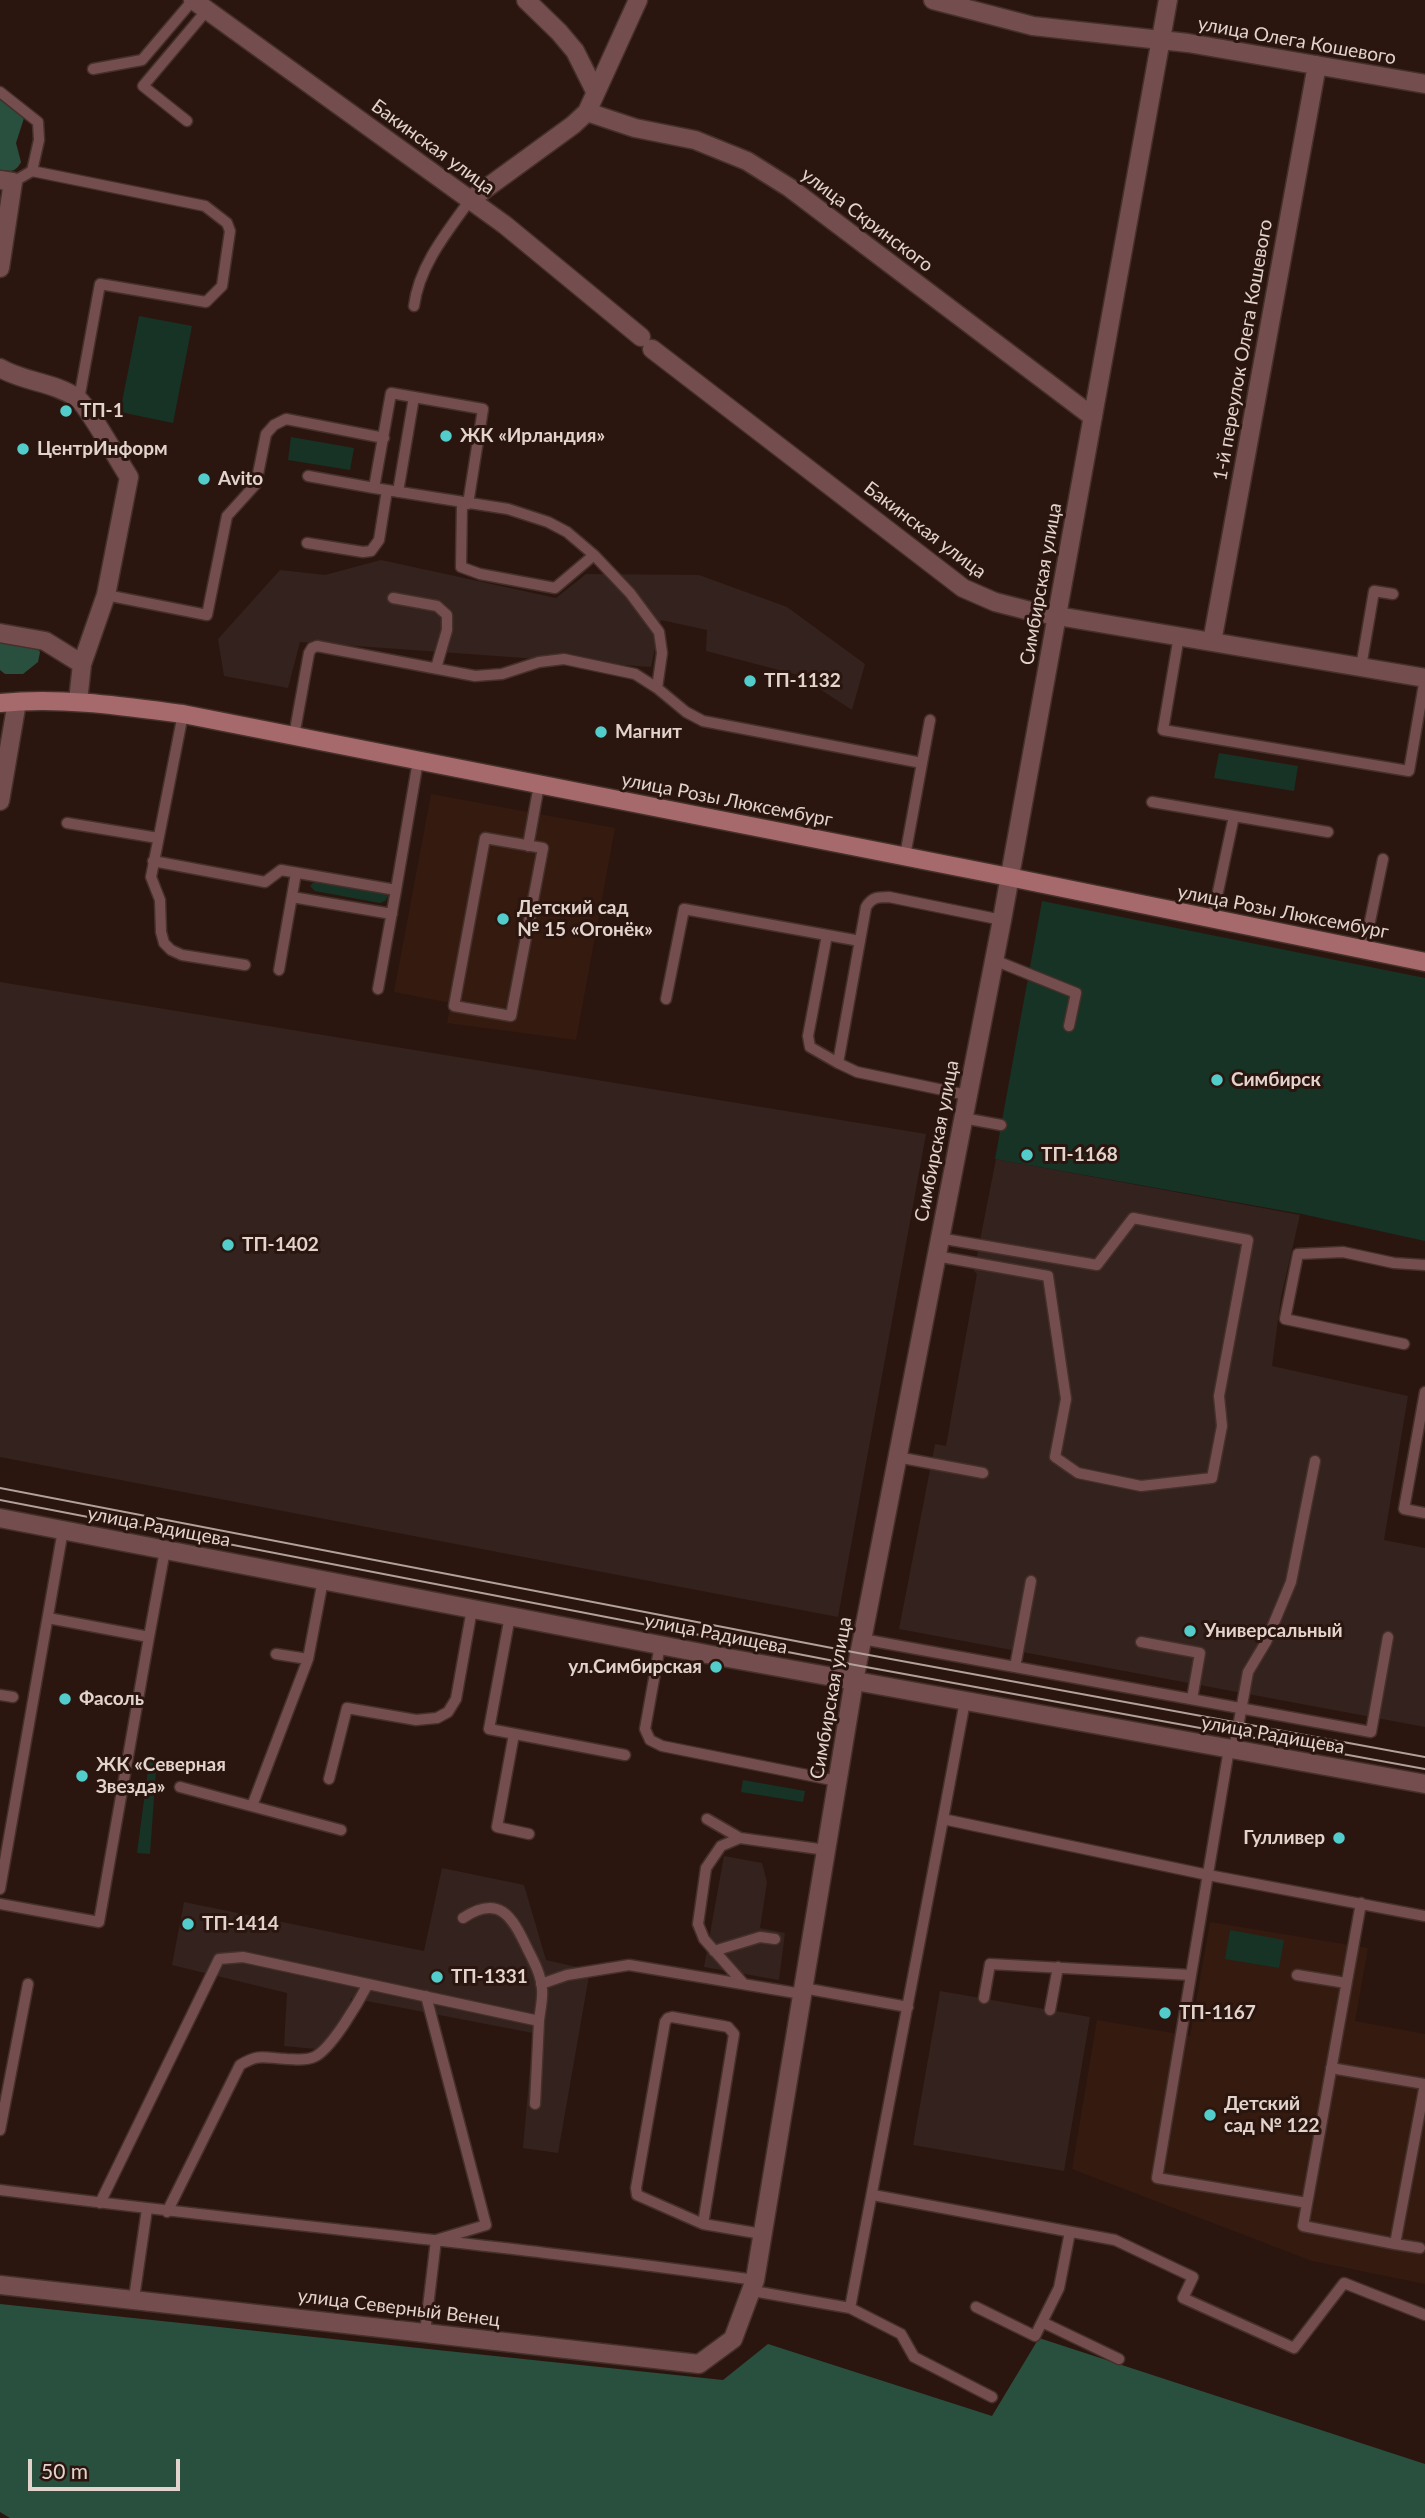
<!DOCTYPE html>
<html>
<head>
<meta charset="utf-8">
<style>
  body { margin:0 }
  #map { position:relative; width:1425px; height:2518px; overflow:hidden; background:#2b160f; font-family:Lato,sans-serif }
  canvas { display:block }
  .scale { position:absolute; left:28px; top:2459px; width:152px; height:32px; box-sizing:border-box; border:4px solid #e2d3cd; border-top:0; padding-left:9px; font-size:21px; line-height:24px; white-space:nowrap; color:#e2d3cd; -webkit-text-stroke:5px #2b160f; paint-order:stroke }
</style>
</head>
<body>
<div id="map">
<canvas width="1425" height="2518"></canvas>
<div class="scale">50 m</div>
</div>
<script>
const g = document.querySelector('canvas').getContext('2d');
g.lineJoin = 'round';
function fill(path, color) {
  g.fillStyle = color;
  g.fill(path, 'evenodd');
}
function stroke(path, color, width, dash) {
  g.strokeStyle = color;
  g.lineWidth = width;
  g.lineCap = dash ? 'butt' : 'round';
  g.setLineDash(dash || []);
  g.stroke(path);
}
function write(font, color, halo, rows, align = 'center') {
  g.font = font + ' Lato,sans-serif';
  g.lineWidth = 6;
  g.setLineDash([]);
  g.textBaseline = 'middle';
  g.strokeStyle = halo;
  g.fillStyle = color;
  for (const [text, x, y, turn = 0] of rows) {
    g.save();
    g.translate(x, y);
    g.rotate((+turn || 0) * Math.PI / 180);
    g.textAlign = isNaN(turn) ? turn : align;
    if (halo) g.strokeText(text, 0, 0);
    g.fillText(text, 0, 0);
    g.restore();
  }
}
const industrial = new Path2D(`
  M 381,560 L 556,598 L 586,574 L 699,575 L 787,607 L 865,664 L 852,710 L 798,675 L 706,651 L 707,630 L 661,620 L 651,667 L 300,642 L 288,688 L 224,676 L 218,639 L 280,570 L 325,575 Z
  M 0,982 L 926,1134 L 838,1617 L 0,1457 Z
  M 996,1159 L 1300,1215 L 1281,1297 L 1272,1366 L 1408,1396 L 1384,1540 L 1425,1548 L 1425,1727 L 899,1629 L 935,1444 L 946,1446 L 977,1274 L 974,1271 Z
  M 724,1856 L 762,1863 L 767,1882 L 760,1928 L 785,1933 L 779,1980 L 704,1967 Z
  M 442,1868 L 524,1885 L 546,1960 L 590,1970 L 558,2153 L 523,2148 L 533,2033 L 351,1998 L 348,2023 L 316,2049 L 284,2046 L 287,1993 L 172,1965 L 184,1902 L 424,1951 Z
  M 940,1991 L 1090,2017 L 1064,2171 L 913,2145 Z`);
const built = new Path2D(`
  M 431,794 L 615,828 L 576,1040 L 447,1023 L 451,1003 L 394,992 Z
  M 1210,1922 L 1368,1948 L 1355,2021 L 1425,2034 L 1425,2284 L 1312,2261 L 1072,2169 L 1097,2020 L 1190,2036 Z`);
const green = new Path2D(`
  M 139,316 L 192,326 L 173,423 L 120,412 Z
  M 291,437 L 354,448 L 350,470 L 288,460 Z
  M 1219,753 L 1298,766 L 1294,791 L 1214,778 Z
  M 316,880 L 388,893 L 389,895 L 385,901 L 380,903 L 315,891 L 310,886 Z
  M 1042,901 L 1425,978 L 1425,1241 L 1302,1214 L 995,1159 Z
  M 150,1755 L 157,1756 L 150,1854 L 137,1853 Z
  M 743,1780 L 805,1791 L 803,1802 L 741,1792 Z
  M 1230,1930 L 1284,1940 L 1279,1968 L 1225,1959 Z`);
const forest = new Path2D(`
  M 0,94 L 25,115 L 16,143 L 21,162 C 15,173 11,171 0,170 Z
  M 0,639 L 37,648 L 40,652 L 38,662 L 23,674 L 5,674 L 0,670 Z
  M 0,2304 L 723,2380 L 768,2344 L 992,2416 L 1039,2338 L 1425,2464 L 1425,2518 L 10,2518 L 0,2512 Z`);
const service = new Path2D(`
  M 93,69 L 142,60 L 193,0
  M 0,92 L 38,122 L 39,140 L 32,171
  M 187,121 L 143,86 L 207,10
  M 13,182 L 32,171 L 205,206 L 227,223 L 230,231 L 222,286 L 206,302 L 100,284 L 79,399
  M 414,306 C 419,266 447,232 470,200
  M 308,476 L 374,488
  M 398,492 L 414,397
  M 462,503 L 461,567 L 480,574 L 555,588 L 594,555
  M 468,504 L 483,409 L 391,393 L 374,488 L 508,509 L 548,522 L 567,532 L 594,555 L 630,593 L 659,632 L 662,653 L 657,688
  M 307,543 L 363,552 L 371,551 L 379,540 L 387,490
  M 106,595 L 207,615 L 227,516 L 256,484 L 266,434 L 274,425 L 286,419 L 384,438
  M 393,598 L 437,606 L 447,615 L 447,630 L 436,668
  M 1179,636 L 1163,730 L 1409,771 L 1425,678
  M 1361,667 L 1374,591 L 1393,594
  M 183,714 L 151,877 L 160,900 L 161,932 L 164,943 L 171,950 L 182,955 L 245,965
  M 294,736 L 309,653 L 312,648 L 317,646 L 475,676 L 502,674 L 539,662 L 564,659 L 635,674 L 657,688 L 686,712 L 703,721 L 922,763 L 905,856
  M 922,763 L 930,720
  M 1152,802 L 1328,832
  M 67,823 L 158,838
  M 485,838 L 543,848 L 511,1016 L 454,1006 Z
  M 528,846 L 539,785
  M 153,861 L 265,882 L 281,870 L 396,890 L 418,761
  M 292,897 L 392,914
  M 1212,920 L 1234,816
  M 827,935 L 808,1036 L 810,1047 L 838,1063
  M 1364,950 L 1383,859
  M 994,960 L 1076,993 L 1069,1026
  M 279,970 L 296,873
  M 378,989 L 396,890
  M 666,999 L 684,909 L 860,941
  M 967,1095 L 857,1072 L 838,1063 L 866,907 C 872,897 878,897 889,897 L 1002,920
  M 963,1118 L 1001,1125
  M 936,1256 L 1048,1276 L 1066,1399 L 1055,1457 L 1078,1473 L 1141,1486 L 1212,1478 L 1222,1426 L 1219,1396 L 1248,1240 L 1133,1218 L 1097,1265 L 939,1238
  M 1404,1344 L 1285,1319 L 1298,1254 L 1343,1252 L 1394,1263 L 1425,1265
  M 1425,1392 L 1404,1509 L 1425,1513
  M 897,1457 L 983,1473
  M 510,1616 L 489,1729 L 625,1755
  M 149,1637 L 165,1550
  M 862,1639 L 1371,1732 L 1388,1637
  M 1141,1642 L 1200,1653 L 1192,1699
  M 660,1645 L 645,1729 L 650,1740 L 662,1746 L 837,1781
  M 276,1654 L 308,1659
  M 1015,1667 L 1031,1581
  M 0,1695 L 13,1697
  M 965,1701 L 943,1819 L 1208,1875 L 1425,1916
  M 514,1734 L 497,1827 L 529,1834
  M 1234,1749 L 1248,1672 L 1266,1642 L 1291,1582 L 1315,1461
  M 329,1779 L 347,1708 L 416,1720 L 437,1718 L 448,1712 L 456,1699 L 472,1609
  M 180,1787 L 341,1830
  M 252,1806 L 308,1659 L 323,1580
  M 707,1819 L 740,1838
  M 0,1889 L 63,1530
  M 1361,1903 L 1303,2226 L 1395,2244
  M 0,1904 L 99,1922 L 149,1637 L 48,1618
  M 463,1918 C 499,1894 512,1916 527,1948 C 533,1960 541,1974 542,1989 C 543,1999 540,2011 539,2021
  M 714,1951 L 760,1937 L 775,1939
  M 1191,1975 L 1157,2178 L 1307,2203
  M 1297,1975 L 1346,1983
  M 743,1983 L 704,1939 L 698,1924 L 706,1868 L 721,1846 L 740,1838 L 826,1850
  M 541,1984 L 567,1975 L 629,1965 L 802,1994
  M 803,1988 L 908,2007
  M 984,1998 L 990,1964 L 1191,1975 L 1229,1749
  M 1050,2010 L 1058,1967
  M 1331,2068 L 1425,2084
  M 0,2130 L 28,1984
  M 0,2190 C 251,2223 504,2244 755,2280
  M 873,2195 L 1115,2240 L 1193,2277 L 1183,2298 L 1294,2348 L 1344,2283 L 1425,2315
  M 100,2203 L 219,1959 L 243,1957 L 539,2021 L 535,2104
  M 167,2212 L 240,2065 C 260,2053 264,2058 287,2059 C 295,2059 306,2061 314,2057 C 331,2050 359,2001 368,1984
  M 703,2224 L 734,2034 L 728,2027 L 723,2026 L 672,2017 L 668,2018 L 665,2022 L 636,2188 L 637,2195 L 703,2224 L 762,2234
  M 1070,2232 L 1059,2288 L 1042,2322 L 1119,2359
  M 1420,2248 L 1395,2244 L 1425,2084
  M 753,2291 L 850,2308 L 901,2334 L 914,2357 L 992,2397
  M 134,2298 L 147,2209
  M 976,2307 L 1035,2336 L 1042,2322
  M 850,2308 L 943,1819
  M 425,2332 L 436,2240 L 486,2225 L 426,1996`);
const minor = new Path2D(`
  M 193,0 L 505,225 L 641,337
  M 526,0 L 559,32 L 575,51 L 595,91
  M 933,0 L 1033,26 L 1188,43 L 1425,84
  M 587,112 L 635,128 L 695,140 L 747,161 L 790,188 L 1093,417
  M 0,180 L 13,182 L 0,268
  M 470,200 L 573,125 L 587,112 L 638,0
  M 652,349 L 963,588 L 995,602 L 1034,612 L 1425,678
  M 0,368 C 24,382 54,382 77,398 C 88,406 119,462 129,477 L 106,595 L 82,664 L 78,701
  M 0,633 L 45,641 L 82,664
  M 1212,642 L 1317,65
  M 0,801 L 17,702
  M 0,2285 L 699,2364 L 733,2339 L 755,2280 L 854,1681 L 1002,920 L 1168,0`);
const tertiary = new Path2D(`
  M 0,1518 L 717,1656 L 1425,1784`);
const secondary = new Path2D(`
  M 0,703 C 62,697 122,706 183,714 L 1009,877 L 1425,962`);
const tram = new Path2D(`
  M 0,1488 L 858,1653 L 1425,1757
  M 0,1500 L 855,1665 L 1425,1769`);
const markers = [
  [66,411,7,"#53cdcb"],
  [446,436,7,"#53cdcb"],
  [23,449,7,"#53cdcb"],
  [204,479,7,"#53cdcb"],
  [750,681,7,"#53cdcb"],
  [601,732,7,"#53cdcb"],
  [503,919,7,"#53cdcb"],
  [1217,1080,7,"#53cdcb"],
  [1027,1155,7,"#53cdcb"],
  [228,1245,7,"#53cdcb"],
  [1190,1631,7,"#53cdcb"],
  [716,1667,7,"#53cdcb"],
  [65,1699,7,"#53cdcb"],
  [82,1776,7,"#53cdcb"],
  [1339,1838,7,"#53cdcb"],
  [188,1924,7,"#53cdcb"],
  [437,1977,7,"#53cdcb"],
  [1165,2013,7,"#53cdcb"],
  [1210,2115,7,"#53cdcb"]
];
const streetNames = [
  ["улица Олега Кошевого",1297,41,10],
  ["Бакинская улица",433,147,36],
  ["улица Скринского",867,220,37],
  ["1-й переулок Олега Кошевого",1243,350,-80],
  ["Бакинская улица",925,530,37],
  ["Симбирская улица",1041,584,-80],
  ["улица Розы Люксембург",727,800,11],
  ["улица Розы Люксембург",1283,912,11],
  ["Симбирская улица",937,1141,-79],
  ["улица Радищева",159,1527,11],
  ["улица Радищева",716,1634,11],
  ["Симбирская улица",831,1698,-80],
  ["улица Радищева",1273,1735,10],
  ["улица Северный Венец",399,2308,7]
];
const poiNames = [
  ["ТП-1",80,411],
  ["ЖК «Ирландия»",460,436],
  ["ЦентрИнформ",37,449],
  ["Avito",218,479],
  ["ТП-1132",764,681],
  ["Магнит",615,732],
  ["Детский сад",517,908],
  ["№ 15 «Огонёк»",517,930],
  ["Симбирск",1231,1080],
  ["ТП-1168",1041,1155],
  ["ТП-1402",242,1245],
  ["Универсальный",1204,1631],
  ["ул.Симбирская",702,1667,"right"],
  ["Фасоль",79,1699],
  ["ЖК «Северная",96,1765],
  ["Звезда»",96,1787],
  ["Гулливер",1325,1838,"right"],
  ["ТП-1414",202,1924],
  ["ТП-1331",451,1977],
  ["ТП-1167",1179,2013],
  ["Детский",1224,2104],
  ["сад № 122",1224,2126]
];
fill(industrial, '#34221f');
fill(built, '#351a10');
fill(green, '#163326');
fill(forest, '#29503e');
stroke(service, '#45302a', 13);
stroke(minor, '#45302a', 21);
stroke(tertiary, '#45302a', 21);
stroke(secondary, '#45302a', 21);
stroke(service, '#744e4f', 10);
stroke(minor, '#744e4f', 18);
stroke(tertiary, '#744e4f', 18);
stroke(secondary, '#a66a6c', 18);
stroke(tram, '#b2a19b', 2);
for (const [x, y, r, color] of markers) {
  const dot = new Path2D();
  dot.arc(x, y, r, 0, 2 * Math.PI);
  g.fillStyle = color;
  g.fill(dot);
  stroke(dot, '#2b160f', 2.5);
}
write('19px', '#e2d3cd', '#2b160f', streetNames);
write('bold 19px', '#e2d3cd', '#2b160f', poiNames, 'left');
</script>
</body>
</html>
